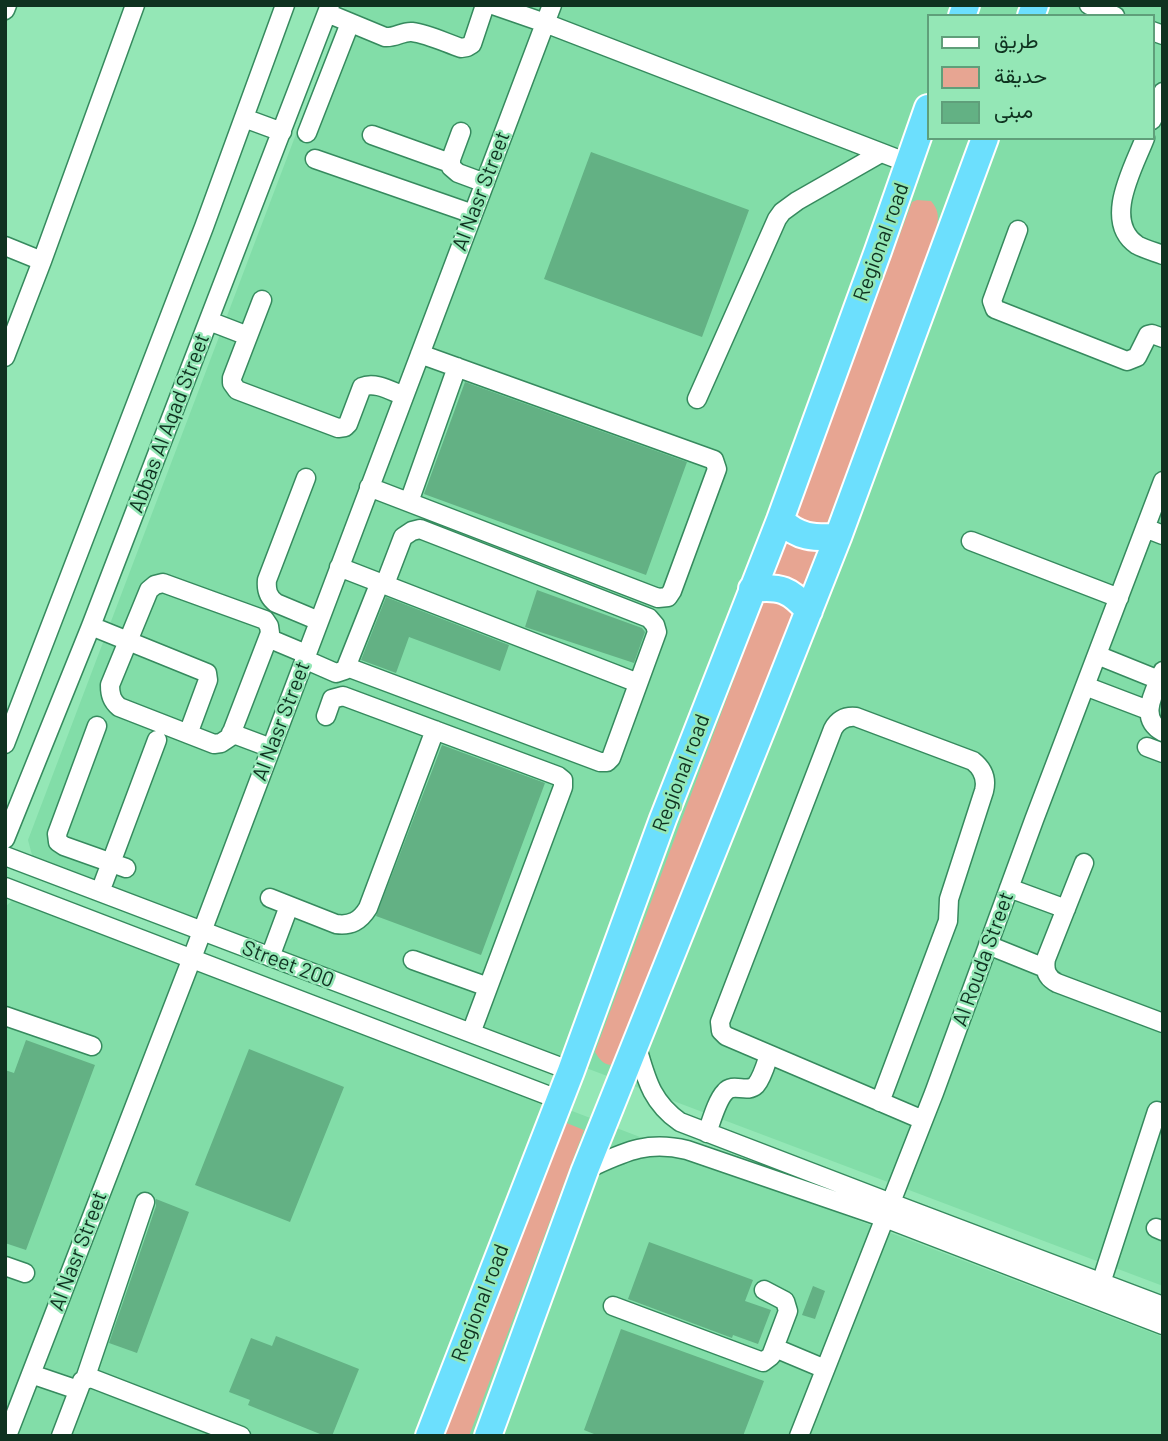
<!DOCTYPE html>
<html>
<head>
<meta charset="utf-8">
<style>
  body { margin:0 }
  #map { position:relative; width:1168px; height:1441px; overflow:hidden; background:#94e7b6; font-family:Barlow,Vazirmatn,sans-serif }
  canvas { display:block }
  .frame { position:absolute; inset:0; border:7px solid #0f3220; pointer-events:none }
  .legend { position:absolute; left:927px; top:14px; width:228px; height:126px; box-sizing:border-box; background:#94e7b6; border:2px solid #5f9f7a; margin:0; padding:9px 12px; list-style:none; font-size:21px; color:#0f3220 }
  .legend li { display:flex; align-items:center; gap:14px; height:35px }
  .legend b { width:35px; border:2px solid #5f9f7a }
</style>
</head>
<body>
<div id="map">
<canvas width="1168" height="1441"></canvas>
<div class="frame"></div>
<ul class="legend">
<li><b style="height:9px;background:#fff"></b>طريق</li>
<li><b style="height:19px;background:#e7a592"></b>حديقة</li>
<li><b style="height:19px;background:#63b184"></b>مبنى</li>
</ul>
</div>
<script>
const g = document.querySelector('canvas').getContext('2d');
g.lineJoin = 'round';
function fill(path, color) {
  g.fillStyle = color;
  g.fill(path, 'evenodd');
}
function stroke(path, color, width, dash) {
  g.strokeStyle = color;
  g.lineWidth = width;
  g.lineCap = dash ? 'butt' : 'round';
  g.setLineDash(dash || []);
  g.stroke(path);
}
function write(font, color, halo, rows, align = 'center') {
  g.font = font + ' Barlow,sans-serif';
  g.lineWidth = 5;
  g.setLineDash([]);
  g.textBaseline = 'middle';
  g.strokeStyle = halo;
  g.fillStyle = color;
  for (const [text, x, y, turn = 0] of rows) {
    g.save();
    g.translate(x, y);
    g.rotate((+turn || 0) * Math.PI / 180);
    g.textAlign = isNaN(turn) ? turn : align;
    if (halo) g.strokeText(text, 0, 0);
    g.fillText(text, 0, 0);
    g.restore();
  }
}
const built = new Path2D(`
  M 345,5 L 1163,5 L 1163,1286 L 33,859 L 28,840 ZM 928,16 L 1152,16 L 1152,138 L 928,138 Z
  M 15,898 L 1163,1337 L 1163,1436 L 5,1436 L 5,907 Z`);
const green = new Path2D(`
  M 917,200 L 931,201 C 938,209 939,216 937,226 L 916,289 L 774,663 L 618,1064 C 606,1067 601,1062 595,1052 L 912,202 Z
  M 564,1122 L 584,1130 L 469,1436 L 443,1436 Z`);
const building = new Path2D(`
  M 591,152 L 749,210 L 702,337 L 544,279 Z
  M 465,382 L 687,462 L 646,575 L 424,494 Z
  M 537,590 L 642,628 L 645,632 L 634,663 L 525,627 Z
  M 386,597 L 509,645 L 500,671 L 409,637 L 396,673 L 361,660 Z
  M 442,745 L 545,783 L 481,955 L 376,916 Z
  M 26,1040 L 95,1065 L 26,1250 L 5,1243 L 5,1070 L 14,1073 Z
  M 249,1049 L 344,1087 L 290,1222 L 195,1185 Z
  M 156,1199 L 189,1212 L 137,1353 L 109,1343 L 156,1206 Z
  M 649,1242 L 753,1280 L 745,1301 L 771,1310 L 758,1344 L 733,1335 L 732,1338 L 628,1299 Z
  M 813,1286 L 825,1291 L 815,1319 L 802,1315 Z
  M 621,1329 L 764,1381 L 743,1436 L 599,1436 L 584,1430 Z
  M 276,1336 L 359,1369 L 332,1436 L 325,1436 L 248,1405 L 250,1400 L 229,1392 L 251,1338 L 272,1346 Z`);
const minor = new Path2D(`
  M 493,5 L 545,23 L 908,163
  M 1089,5 L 1115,16
  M 5,10 L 7,5
  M 327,13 L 385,37 C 395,38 403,31 412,32 C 428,34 446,43 461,48 L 467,47 L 472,44 L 485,5
  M 1152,31 L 1163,35
  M 244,118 L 282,132
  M 1152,120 L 1163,92
  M 461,132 L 451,159 L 451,167 L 458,173 L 485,183
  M 307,133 L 350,23
  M 372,135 L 450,163
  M 1145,138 C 1134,167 1102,221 1137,245 C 1144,249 1155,252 1163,255
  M 315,159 L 473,214
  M 1018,230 L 992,301 L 995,309 L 1127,361 L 1137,357 L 1148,335 L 1152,334 L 1163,338
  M 5,246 L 42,261
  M 262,300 L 232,378 L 232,383 L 237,390 L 338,428 L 345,427 L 348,424 L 362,387 C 375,381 391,391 404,396
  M 209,321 L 248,336
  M 5,357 L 42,261 L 135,5
  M 697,399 L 777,219 L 782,212 L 797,201 L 881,153
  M 306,478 L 267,580 C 266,590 268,597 276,603 L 319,621
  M 369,487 L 658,598 L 668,597 L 672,591 L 717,469 L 714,460 L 420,354
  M 409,502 L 457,367
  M 1145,528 L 1163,535
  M 971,541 L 1119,598
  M 339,567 L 638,683
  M 163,583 L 265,620 L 269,626 L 270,633 L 230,737 L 221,743 L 214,744 L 119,707 C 112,701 110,695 110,685 L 149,590 L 155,585 Z
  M 91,626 L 207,673 L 208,680 L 188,734
  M 268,638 L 306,654
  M 1097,655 L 1159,680
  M 304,659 L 336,673 L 345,670 L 380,582
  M 347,667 L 600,762 L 607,762 L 611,758 L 657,632 L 655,625 L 649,618 L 420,529 L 412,531 L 403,537 L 385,584
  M 1163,671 C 1155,691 1137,718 1163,732
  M 1085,686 L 1148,710
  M 326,716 L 332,699 L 343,696 L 558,776 L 563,780 L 563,787 L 471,1033
  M 97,726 L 57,834 L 58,842 L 64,846 L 126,868
  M 231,733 L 271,748
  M 5,744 L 204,227 L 285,5
  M 1147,747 L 1163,753
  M 5,839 L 91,626 L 330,5
  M 5,856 L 571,1071
  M 1084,863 L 1046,959 C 1044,970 1047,978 1057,983 L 1163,1023
  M 5,887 L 560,1100
  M 1009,888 L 1066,909
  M 100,892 L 157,740
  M 270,898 L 336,924 C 351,926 360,921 368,908 L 435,730
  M 988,945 L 1045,968
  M 270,957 L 289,906
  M 413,960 L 488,987
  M 5,1016 L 92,1046
  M 636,1044 C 646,1077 650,1101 680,1122 L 891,1203 L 1163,1306
  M 880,1102 L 948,921 L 949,899 L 984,791 C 987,779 983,769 973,761 L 856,717 C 846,716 838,720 833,729 L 720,1022 L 721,1031 L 726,1036 L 923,1120
  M 707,1133 C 711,1122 717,1100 725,1092 C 733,1082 747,1094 756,1085 C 762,1078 766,1064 769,1055
  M 585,1170 C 623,1153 645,1140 687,1150 L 885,1218 L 1163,1325
  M 1156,1228 L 1163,1231
  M 5,1266 L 25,1273
  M 1101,1283 L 1157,1111
  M 613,1306 L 763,1362 L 771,1356 L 788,1311 L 785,1301 L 764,1290
  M 775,1348 L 825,1369
  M 31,1374 L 78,1390
  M 85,1379 L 145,1202
  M 7,1436 L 192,958 L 552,5
  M 61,1436 L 82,1381 L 91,1378 L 241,1436
  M 799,1436 L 934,1093 L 1034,820 L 1163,481`);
const highway = new Path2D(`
  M 962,16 L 966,5
  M 1031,16 L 1035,5
  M 780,520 C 799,538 813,538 838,537
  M 752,589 C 780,586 790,589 809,611
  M 429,1436 L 571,1071 L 663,819 L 780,520 L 878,251 L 928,108
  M 488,1436 L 585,1170 L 768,714 L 838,537 L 985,138`);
const streetNames = [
  ["Al Nasr Street",481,191,-69],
  ["Regional road",881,242,-70],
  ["Abbas Al Aqad Street",169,423,-69],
  ["Al Nasr Street",281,721,-69],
  ["Regional road",681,773,-69],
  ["Al Rouda Street",983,959,-70],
  ["Street 200",288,964,21],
  ["Al Nasr Street",78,1251,-69],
  ["Regional road",480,1303,-69]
];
fill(built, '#82dda8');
fill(green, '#e7a592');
fill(building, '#63b184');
stroke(minor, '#368a5e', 21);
stroke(highway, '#fff', 30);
stroke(minor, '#fff', 18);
stroke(highway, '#6cdffd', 26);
write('21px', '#0f3220', '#94e7b6', streetNames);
</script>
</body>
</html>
